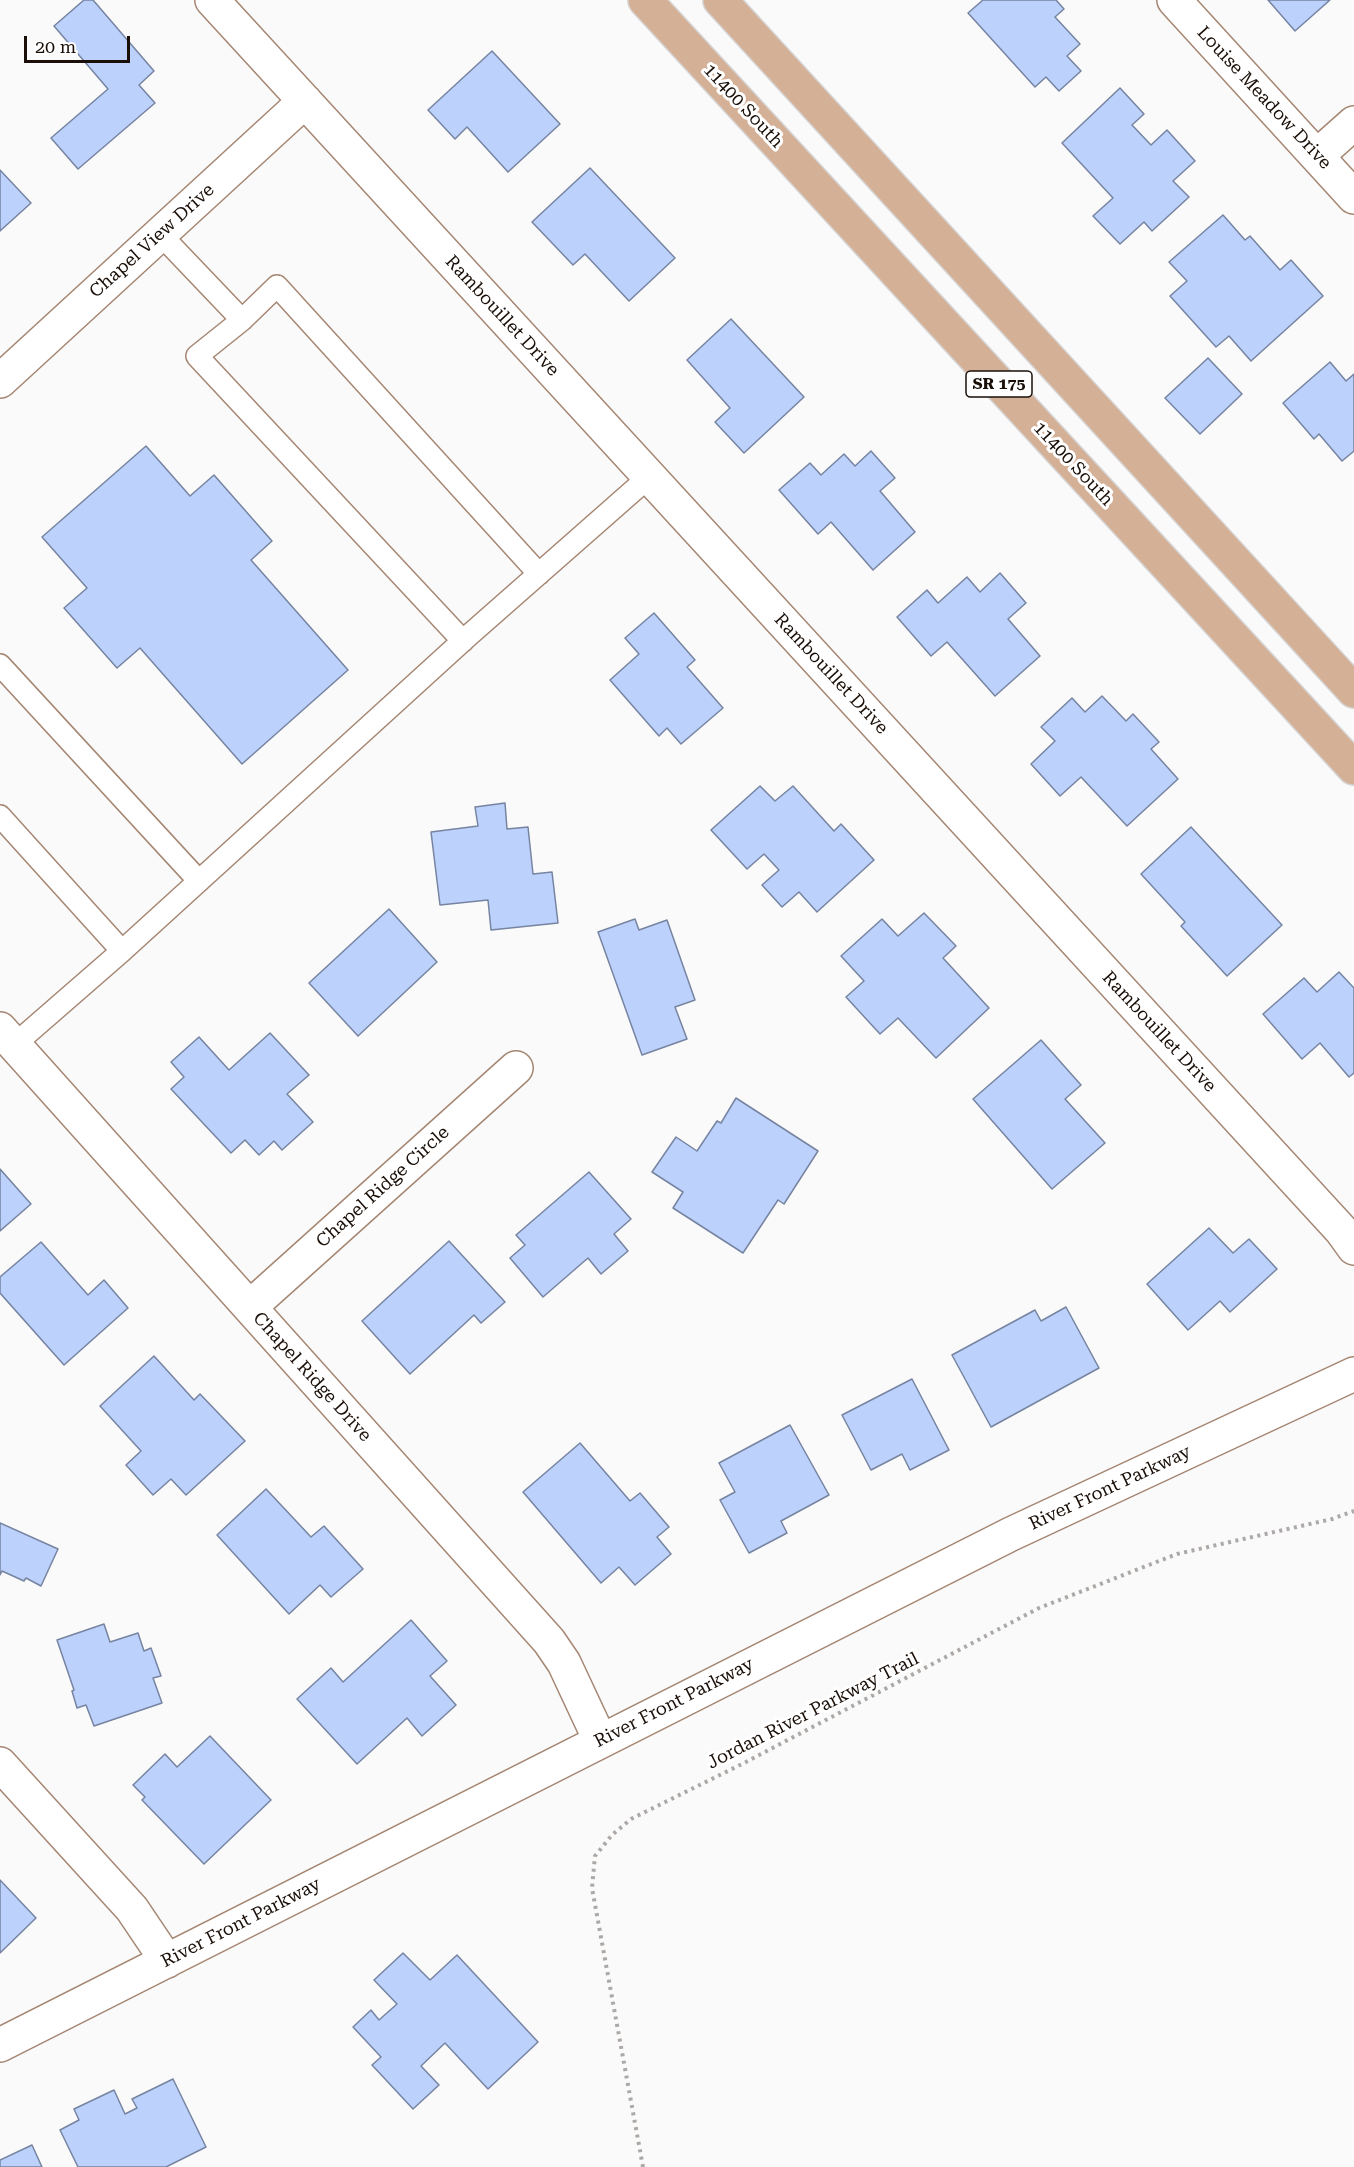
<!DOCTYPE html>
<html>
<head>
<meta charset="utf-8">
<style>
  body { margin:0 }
  #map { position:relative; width:1354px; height:2167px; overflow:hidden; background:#fafafa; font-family:"Roboto Serif",serif }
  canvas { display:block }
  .scale { position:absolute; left:24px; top:36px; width:106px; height:27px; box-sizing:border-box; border:3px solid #1a0f08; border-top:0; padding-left:8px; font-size:18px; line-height:21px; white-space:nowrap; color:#1a0f08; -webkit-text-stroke:4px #fff; paint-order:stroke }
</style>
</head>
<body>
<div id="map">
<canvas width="1354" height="2167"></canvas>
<div class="scale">20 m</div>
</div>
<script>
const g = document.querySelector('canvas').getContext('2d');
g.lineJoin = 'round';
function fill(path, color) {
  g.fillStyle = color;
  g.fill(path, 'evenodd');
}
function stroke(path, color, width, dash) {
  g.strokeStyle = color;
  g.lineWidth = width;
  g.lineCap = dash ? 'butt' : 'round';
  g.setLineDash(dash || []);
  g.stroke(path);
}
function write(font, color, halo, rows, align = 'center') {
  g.font = font + ' "Roboto Serif",serif';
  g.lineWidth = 6;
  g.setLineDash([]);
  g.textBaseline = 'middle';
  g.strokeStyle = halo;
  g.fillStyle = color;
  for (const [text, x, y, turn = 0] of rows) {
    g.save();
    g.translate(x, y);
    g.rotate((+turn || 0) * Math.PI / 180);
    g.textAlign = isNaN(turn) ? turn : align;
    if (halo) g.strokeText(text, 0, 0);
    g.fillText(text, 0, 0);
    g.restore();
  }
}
const building = new Path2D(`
  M 84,0 L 93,0 L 154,71 L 139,85 L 155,103 L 78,169 L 51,138 L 108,89 L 54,26 Z
  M 983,0 L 1056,0 L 1064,9 L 1055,17 L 1080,44 L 1067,56 L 1081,71 L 1059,91 L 1046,77 L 1035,87 L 968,13 Z
  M 1268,0 L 1330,0 L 1295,31 Z
  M 492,51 L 560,124 L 508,172 L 467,127 L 455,139 L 428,110 Z
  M 1120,88 L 1144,114 L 1132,125 L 1151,145 L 1167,130 L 1195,161 L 1173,181 L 1189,197 L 1152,231 L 1144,222 L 1120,244 L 1093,216 L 1113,198 L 1062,143 Z
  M 590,168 L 675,258 L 629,301 L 585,254 L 573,265 L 532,222 Z
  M 0,170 L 31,203 L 0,231 Z
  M 1223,215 L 1245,240 L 1250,236 L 1280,270 L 1291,260 L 1323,296 L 1251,361 L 1229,336 L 1216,347 L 1170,296 L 1187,281 L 1169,262 Z
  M 731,319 L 804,397 L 744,453 L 715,422 L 730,408 L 687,360 Z
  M 1208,358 L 1242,394 L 1200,434 L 1165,398 Z
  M 1330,362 L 1346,381 L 1354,374 L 1354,451 L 1342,461 L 1319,434 L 1314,439 L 1283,403 Z
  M 146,446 L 190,496 L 214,475 L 272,541 L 251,560 L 348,670 L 242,764 L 140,648 L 117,668 L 64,608 L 87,588 L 42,537 Z
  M 871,451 L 895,478 L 880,491 L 915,532 L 873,570 L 831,522 L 818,534 L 779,490 L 810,463 L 821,475 L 844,454 L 855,466 Z
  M 1000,573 L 1026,603 L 1008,619 L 1040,656 L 995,696 L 947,642 L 931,656 L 897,617 L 927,590 L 938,603 L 967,577 L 980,592 Z
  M 654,613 L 695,660 L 687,667 L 723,708 L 681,744 L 667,728 L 659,736 L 610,680 L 639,654 L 625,638 Z
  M 1102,696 L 1126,721 L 1133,714 L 1159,742 L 1151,749 L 1178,779 L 1127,826 L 1081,777 L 1060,796 L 1031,764 L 1055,741 L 1041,727 L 1072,698 L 1085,712 Z
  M 760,786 L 775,801 L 793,786 L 834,831 L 841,824 L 874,860 L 817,912 L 799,892 L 782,907 L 762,885 L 779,870 L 764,854 L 747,869 L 711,830 Z
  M 505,803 L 507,829 L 528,827 L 533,874 L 552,872 L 558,923 L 491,930 L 488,900 L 440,905 L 431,832 L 478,826 L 475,807 Z
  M 1191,827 L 1282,925 L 1227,976 L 1181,926 L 1185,922 L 1141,874 Z
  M 389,909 L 437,962 L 358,1036 L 309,983 Z
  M 924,913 L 956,946 L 943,958 L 989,1008 L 936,1058 L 898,1018 L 880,1034 L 846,997 L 864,981 L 841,956 L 882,919 L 898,936 Z
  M 635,919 L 639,930 L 667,920 L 695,1000 L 675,1007 L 687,1039 L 642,1055 L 598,932 Z
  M 1339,972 L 1354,988 L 1354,1073 L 1349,1077 L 1320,1043 L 1302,1059 L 1263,1014 L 1304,978 L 1317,992 Z
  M 270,1033 L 309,1075 L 287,1094 L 313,1122 L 282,1150 L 274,1141 L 259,1155 L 245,1140 L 231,1153 L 171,1089 L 184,1077 L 171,1062 L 199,1037 L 229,1070 Z
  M 1041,1040 L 1081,1085 L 1065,1099 L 1105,1143 L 1052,1189 L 973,1099 Z
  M 736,1098 L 818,1151 L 784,1204 L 778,1200 L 743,1253 L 673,1208 L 683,1192 L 652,1172 L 676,1137 L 697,1151 L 717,1121 L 721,1123 Z
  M 0,1169 L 31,1204 L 0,1231 Z
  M 589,1172 L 631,1219 L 614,1234 L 628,1251 L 601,1274 L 588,1258 L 543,1297 L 510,1258 L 525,1245 L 516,1235 Z
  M 1209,1228 L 1233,1253 L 1249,1239 L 1277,1269 L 1230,1312 L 1220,1301 L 1188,1330 L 1147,1284 Z
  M 449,1241 L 505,1302 L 481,1323 L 474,1315 L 410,1374 L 362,1321 Z
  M 41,1242 L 88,1295 L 104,1280 L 128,1308 L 64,1365 L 0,1293 L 0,1277 Z
  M 1066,1307 L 1099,1368 L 991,1427 L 952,1355 L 1035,1310 L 1041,1321 Z
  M 154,1356 L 194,1400 L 200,1394 L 245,1441 L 186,1495 L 171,1479 L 153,1495 L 126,1465 L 141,1451 L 100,1406 Z
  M 912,1379 L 949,1450 L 910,1470 L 902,1454 L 871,1470 L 842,1415 Z
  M 790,1425 L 829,1495 L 781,1521 L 787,1533 L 749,1553 L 720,1500 L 735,1492 L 719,1463 Z
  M 580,1443 L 630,1501 L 640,1493 L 669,1527 L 657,1537 L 671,1554 L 635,1585 L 619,1567 L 601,1583 L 523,1492 Z
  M 266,1489 L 311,1537 L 324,1526 L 363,1569 L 331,1597 L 320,1585 L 289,1614 L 217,1535 Z
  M 0,1523 L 58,1549 L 41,1586 L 26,1578 L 24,1581 L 2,1571 L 0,1575 Z
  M 411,1620 L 447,1661 L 430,1676 L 456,1705 L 422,1736 L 407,1718 L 357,1764 L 297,1699 L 331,1668 L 343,1682 Z
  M 104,1624 L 110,1642 L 138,1633 L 144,1651 L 151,1648 L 161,1676 L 153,1678 L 162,1703 L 94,1726 L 86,1705 L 77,1708 L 72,1691 L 74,1690 L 57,1640 Z
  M 210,1736 L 271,1800 L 204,1864 L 142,1800 L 145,1797 L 133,1785 L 165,1754 L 177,1767 Z
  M 0,1880 L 36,1918 L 0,1953 Z
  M 403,1953 L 430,1980 L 457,1955 L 538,2042 L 488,2089 L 445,2043 L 421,2066 L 439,2085 L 413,2109 L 372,2065 L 381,2057 L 353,2027 L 371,2010 L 379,2020 L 397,2004 L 374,1980 Z
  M 173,2079 L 206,2147 L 166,2167 L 78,2167 L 60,2130 L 79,2120 L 74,2109 L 114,2090 L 125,2114 L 137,2108 L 132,2099 Z
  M 32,2145 L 42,2167 L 0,2167 L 0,2160 Z`);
const path = new Path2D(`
  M 643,2167 L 592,1888 L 595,1856 L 612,1835 L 631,1819 L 744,1763 L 1039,1608 L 1177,1554 L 1332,1519 L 1354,1511`);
const lane = new Path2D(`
  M 160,234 L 242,320 L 197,356 L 463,641
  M 242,320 L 277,286 L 539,574
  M 0,665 L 199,881
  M 0,816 L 122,951 L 14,1045
  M 122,951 L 467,637 L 650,476`);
const street = new Path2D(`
  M 212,0 L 1341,1230 L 1354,1248
  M 1174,0 L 1354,197
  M 1317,156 L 1354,123
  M 0,381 L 305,101
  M 0,1029 L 549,1641 L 564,1663 L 600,1740
  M 250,1307 L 516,1068
  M 0,1764 L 132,1909 L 167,1961
  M 0,2045 L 1011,1534 L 1354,1374`);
const primary = new Path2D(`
  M 645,0 L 1354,768
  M 720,0 L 1354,691`);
const shields = [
  [999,384,66]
];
const shieldNames = [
  ["SR 175",999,384]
];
const streetNames = [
  ["Louise Meadow Drive",1264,98,47],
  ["11400 South",743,106,47],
  ["Chapel View Drive",152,241,-42],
  ["Rambouillet Drive",502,316,47],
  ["11400 South",1073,464,47],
  ["Rambouillet Drive",831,674,47],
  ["Rambouillet Drive",1159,1032,47],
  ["Chapel Ridge Circle",383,1187,-42],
  ["Chapel Ridge Drive",312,1377,48],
  ["River Front Parkway",1110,1488,-25],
  ["River Front Parkway",674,1703,-27],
  ["Jordan River Parkway Trail",813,1711,-27],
  ["River Front Parkway",241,1923,-27]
];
fill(building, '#bcd1fb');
stroke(building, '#7684a1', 1.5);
stroke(lane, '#a58672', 24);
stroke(street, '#a58672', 36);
stroke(primary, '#d6d4d3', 36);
stroke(path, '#aca8a6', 4, [3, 4.5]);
stroke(lane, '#fff', 21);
stroke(street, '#fff', 33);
stroke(primary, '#d4b097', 33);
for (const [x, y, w] of shields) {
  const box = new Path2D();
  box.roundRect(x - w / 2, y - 13, w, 26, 4.5);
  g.fillStyle = '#fff';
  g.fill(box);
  stroke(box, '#1a0f08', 1.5);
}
write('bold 16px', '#1a0f08', null, shieldNames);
write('18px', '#1a0f08', '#fff', streetNames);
</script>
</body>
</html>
